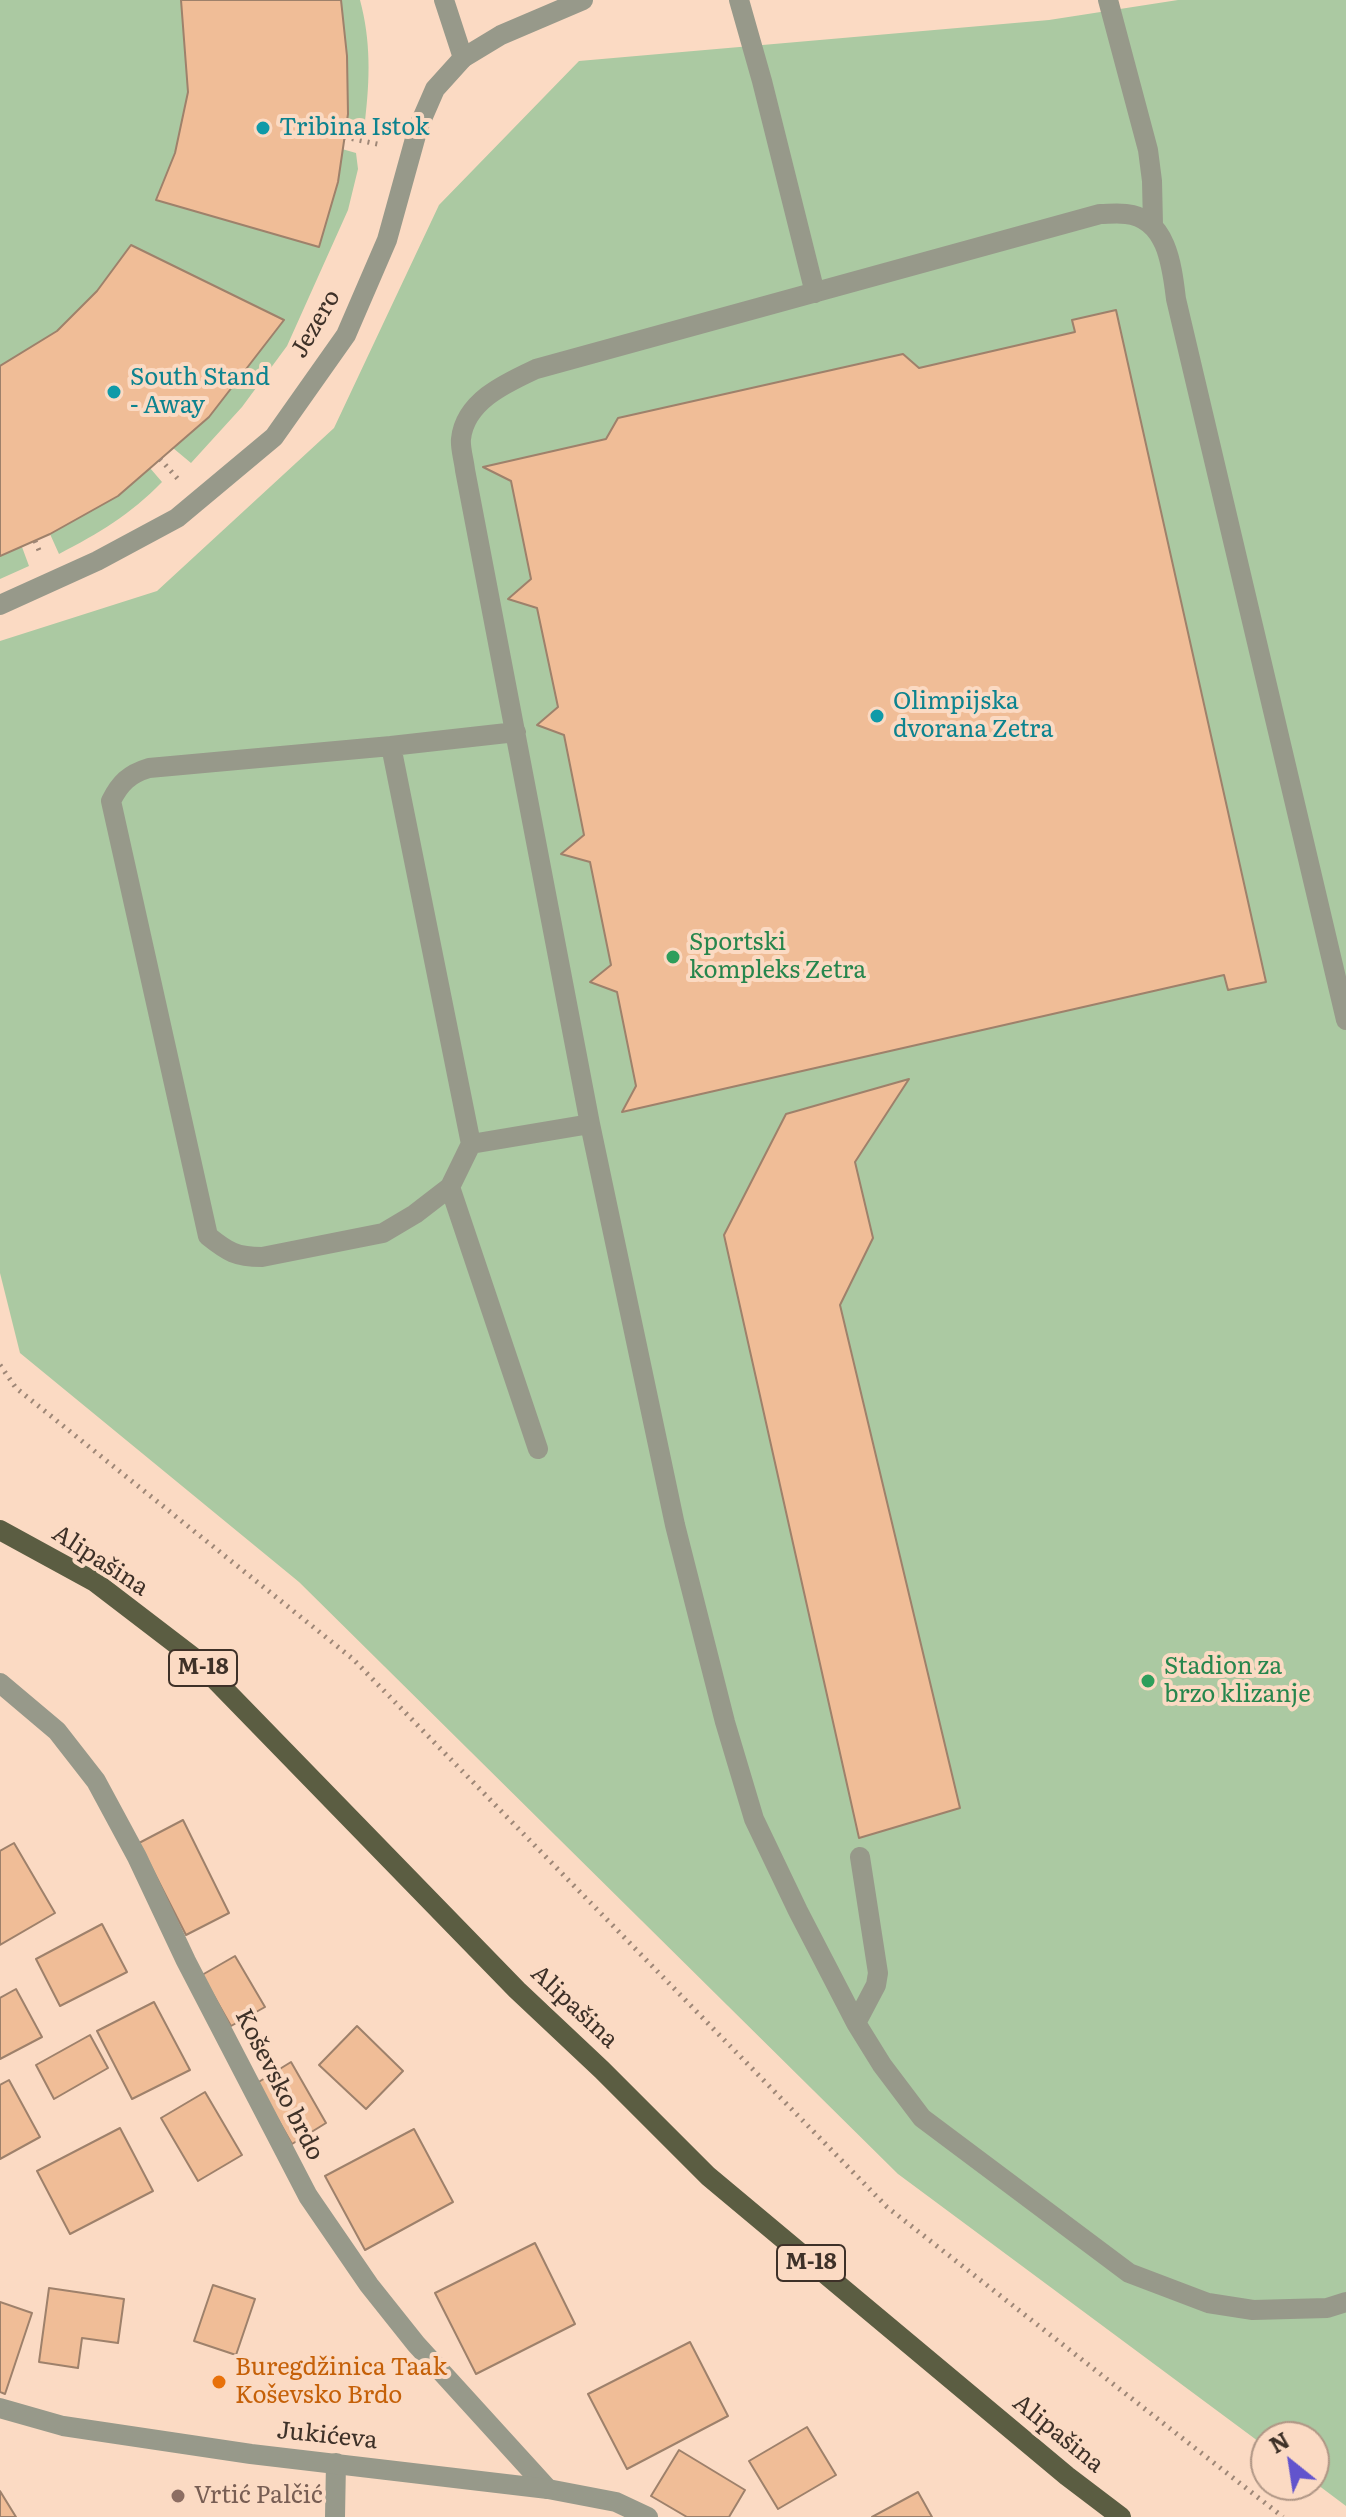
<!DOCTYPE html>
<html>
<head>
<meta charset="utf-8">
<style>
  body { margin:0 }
  #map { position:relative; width:1346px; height:2517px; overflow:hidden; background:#fbdac3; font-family:Literata,serif }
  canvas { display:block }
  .north { position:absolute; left:1250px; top:2421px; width:80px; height:80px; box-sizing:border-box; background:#fbdac3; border:2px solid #af9685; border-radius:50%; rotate:330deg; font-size:22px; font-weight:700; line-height:32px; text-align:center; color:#3e3128 }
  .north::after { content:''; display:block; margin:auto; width:28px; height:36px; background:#6254cd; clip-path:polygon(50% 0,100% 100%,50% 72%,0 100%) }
</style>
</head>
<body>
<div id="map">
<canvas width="1346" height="2517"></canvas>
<div class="north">N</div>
</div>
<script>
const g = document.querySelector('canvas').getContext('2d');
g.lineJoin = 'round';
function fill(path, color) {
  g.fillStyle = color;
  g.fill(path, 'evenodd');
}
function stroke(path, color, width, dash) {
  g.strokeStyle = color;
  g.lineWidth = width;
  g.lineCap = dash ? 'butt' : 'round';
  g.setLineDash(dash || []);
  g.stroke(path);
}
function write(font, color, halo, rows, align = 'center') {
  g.font = font + ' Literata,serif';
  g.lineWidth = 8;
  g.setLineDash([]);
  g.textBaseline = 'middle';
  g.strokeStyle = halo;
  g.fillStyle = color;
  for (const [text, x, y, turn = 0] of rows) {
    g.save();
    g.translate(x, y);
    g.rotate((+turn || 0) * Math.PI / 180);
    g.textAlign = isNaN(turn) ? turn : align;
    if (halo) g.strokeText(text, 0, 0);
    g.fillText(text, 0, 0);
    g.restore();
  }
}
const green = new Path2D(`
  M 0,0 L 360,0 C 371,41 370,79 365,121 L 347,119 L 342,149 L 356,153 L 358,169 L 348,210 L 287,346 L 242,407 L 191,463 L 173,448 L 150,468 L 162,482 C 130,515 99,533 59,554 L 50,534 L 22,547 L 29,566 L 0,579 Z
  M 1178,0 L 1346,0 L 1346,2506 L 1314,2482 L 1314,2437 L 1266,2437 L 1266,2447 L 898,2174 L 299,1582 L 20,1353 L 0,1273 L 0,641 L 157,591 L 334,428 L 439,205 L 579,61 L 1049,20 Z`);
const building = new Path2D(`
  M 181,0 L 341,0 L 347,56 L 348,114 L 338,182 L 319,247 L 156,200 L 175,153 L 188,92 Z
  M 131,245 L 284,320 L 209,417 L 118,496 L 50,534 L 0,556 L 0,366 L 57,331 L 97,291 Z
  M 1116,310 L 1266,982 L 1228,990 L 1224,975 L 622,1112 L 636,1086 L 617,992 L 590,982 L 611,965 L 590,862 L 561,854 L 584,835 L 564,735 L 537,725 L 558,707 L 537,608 L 508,599 L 531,579 L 511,481 L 483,467 L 606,439 L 618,418 L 903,354 L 919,368 L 1075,332 L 1072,320 Z
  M 909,1079 L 855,1162 L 873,1238 L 840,1305 L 960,1808 L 859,1838 L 724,1235 L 786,1114 Z
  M 183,1820 L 229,1913 L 186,1935 L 139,1843 Z
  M 14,1843 L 55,1913 L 0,1945 L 0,1851 Z
  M 102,1924 L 127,1972 L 60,2006 L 36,1959 Z
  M 235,1956 L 265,2007 L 231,2026 L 202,1975 Z
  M 16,1989 L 42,2037 L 0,2059 L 0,1998 Z
  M 154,2002 L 190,2070 L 132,2099 L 97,2031 Z
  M 357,2026 L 403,2071 L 366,2109 L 319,2065 Z
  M 90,2035 L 108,2068 L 54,2099 L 36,2065 Z
  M 291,2062 L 326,2123 L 292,2144 L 257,2083 Z
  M 9,2080 L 40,2137 L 0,2159 L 0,2085 Z
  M 205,2092 L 242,2155 L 198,2181 L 161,2118 Z
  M 120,2128 L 153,2191 L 70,2234 L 37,2171 Z
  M 414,2129 L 453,2202 L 365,2250 L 325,2176 Z
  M 535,2243 L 575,2324 L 476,2374 L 435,2293 Z
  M 213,2285 L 255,2299 L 236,2355 L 194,2341 Z
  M 49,2288 L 124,2299 L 118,2343 L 82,2338 L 78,2368 L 39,2362 Z
  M 0,2302 L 32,2313 L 5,2394 L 0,2392 Z
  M 690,2342 L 728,2416 L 627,2469 L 588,2394 Z
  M 807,2427 L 836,2475 L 778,2509 L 749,2461 Z
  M 679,2450 L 745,2490 L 729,2517 L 687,2517 L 651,2496 Z
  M 0,2491 L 16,2517 L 0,2517 Z
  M 918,2492 L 932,2517 L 872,2517 Z`);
const path = new Path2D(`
  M 344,137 L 382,145
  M 160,459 L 178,479
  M 35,541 L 41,555
  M 0,1365 L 16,1388 L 353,1659 L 887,2207 L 1283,2517`);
const service = new Path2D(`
  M 444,0 L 463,58
  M 739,0 L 762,81 L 815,293
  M 1108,0 L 1148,150 L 1152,181 L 1153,225
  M 516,732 L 391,746 L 471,1144 L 590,1124
  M 391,746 L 149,768 C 129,774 120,783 111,801 L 208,1236 C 228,1252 236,1257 262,1257 L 383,1233 L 415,1214 L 450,1187 L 471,1144
  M 1346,1020 L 1176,299 C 1172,266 1167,218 1126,214 C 1117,213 1108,214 1100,214 L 536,369 C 506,383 465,401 461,439 C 460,448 464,460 465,470 L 590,1124 L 675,1525 L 725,1722 L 754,1819 L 798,1911 L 856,2023 L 882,2065 L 922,2118 L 1129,2273 L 1208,2303 L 1253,2310 L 1327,2308 L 1346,2302
  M 450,1187 L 538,1449
  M 856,2023 L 876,1985 L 878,1973 L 860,1857`);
const minor = new Path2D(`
  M 0,605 L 97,561 L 177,518 L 274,437 L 346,335 L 387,240 L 418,128 L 435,89 L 463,58 L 501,35 L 583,0
  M 0,1683 L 57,1731 L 96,1781 L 137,1857 L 186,1961 L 308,2196 L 369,2285 L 416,2344 L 548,2489
  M 335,2517 L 336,2463`);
const tertiary = new Path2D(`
  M 0,2408 L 63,2426 L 251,2454 L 548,2489 L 616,2502 L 648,2517`);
const primary = new Path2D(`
  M 0,1530 L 95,1582 L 193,1657 L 517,1990 L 602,2070 L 708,2176 L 1067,2476 L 1121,2517`);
const markers = [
  [263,128,8,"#0f9aa8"],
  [114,392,8,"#0f9aa8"],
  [877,716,8,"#0f9aa8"],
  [673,957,8,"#2e9e5b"],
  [1148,1681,8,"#2e9e5b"],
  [219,2382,8,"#e8710a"],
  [178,2496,8,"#8d6e63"]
];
const shields = [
  [203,1668,68],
  [811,2263,68]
];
const shieldNames = [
  ["M-18",203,1668],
  ["M-18",811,2263]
];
const cultureNames = [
  ["Tribina Istok",279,128],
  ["South Stand",130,378],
  ["- Away",130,406],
  ["Olimpijska",893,702],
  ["dvorana Zetra",893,730]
];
const streetNames = [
  ["Jezero",316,324,-60],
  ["Alipašina",100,1561,33],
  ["Alipašina",574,2007,43],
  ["Koševsko brdo",279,2085,63],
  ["Alipašina",1058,2434,39],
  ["Jukićeva",327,2436,6]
];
const leisureNames = [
  ["Sportski",689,943],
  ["kompleks Zetra",689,971],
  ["Stadion za",1164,1667],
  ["brzo klizanje",1164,1695]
];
const foodNames = [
  ["Buregdžinica Taak",235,2368],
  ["Koševsko Brdo",235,2396]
];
const educationNames = [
  ["Vrtić Palčić",194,2496]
];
fill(green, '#abc9a2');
fill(building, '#f0bd97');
stroke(building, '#9e816b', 2);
stroke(path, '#9e8777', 5, [2, 6]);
stroke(service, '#97998a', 20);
stroke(minor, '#97998a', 20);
stroke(tertiary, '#97998a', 20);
stroke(primary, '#5b5d42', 20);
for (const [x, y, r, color] of markers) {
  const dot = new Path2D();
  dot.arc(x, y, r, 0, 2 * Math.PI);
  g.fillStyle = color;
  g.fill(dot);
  stroke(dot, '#fbdac3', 3);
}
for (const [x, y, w] of shields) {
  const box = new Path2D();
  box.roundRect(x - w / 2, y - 18, w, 36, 6);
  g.fillStyle = '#fbdac3';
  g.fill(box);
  stroke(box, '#3e3128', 2);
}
write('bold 22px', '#3e3128', null, shieldNames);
write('24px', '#0d838f', '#fbdac3', cultureNames, 'left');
write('24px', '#3e3128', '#fbdac3', streetNames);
write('24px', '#27864d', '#fbdac3', leisureNames, 'left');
write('24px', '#c56008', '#fbdac3', foodNames, 'left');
write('24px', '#785e54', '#fbdac3', educationNames, 'left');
</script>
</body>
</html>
